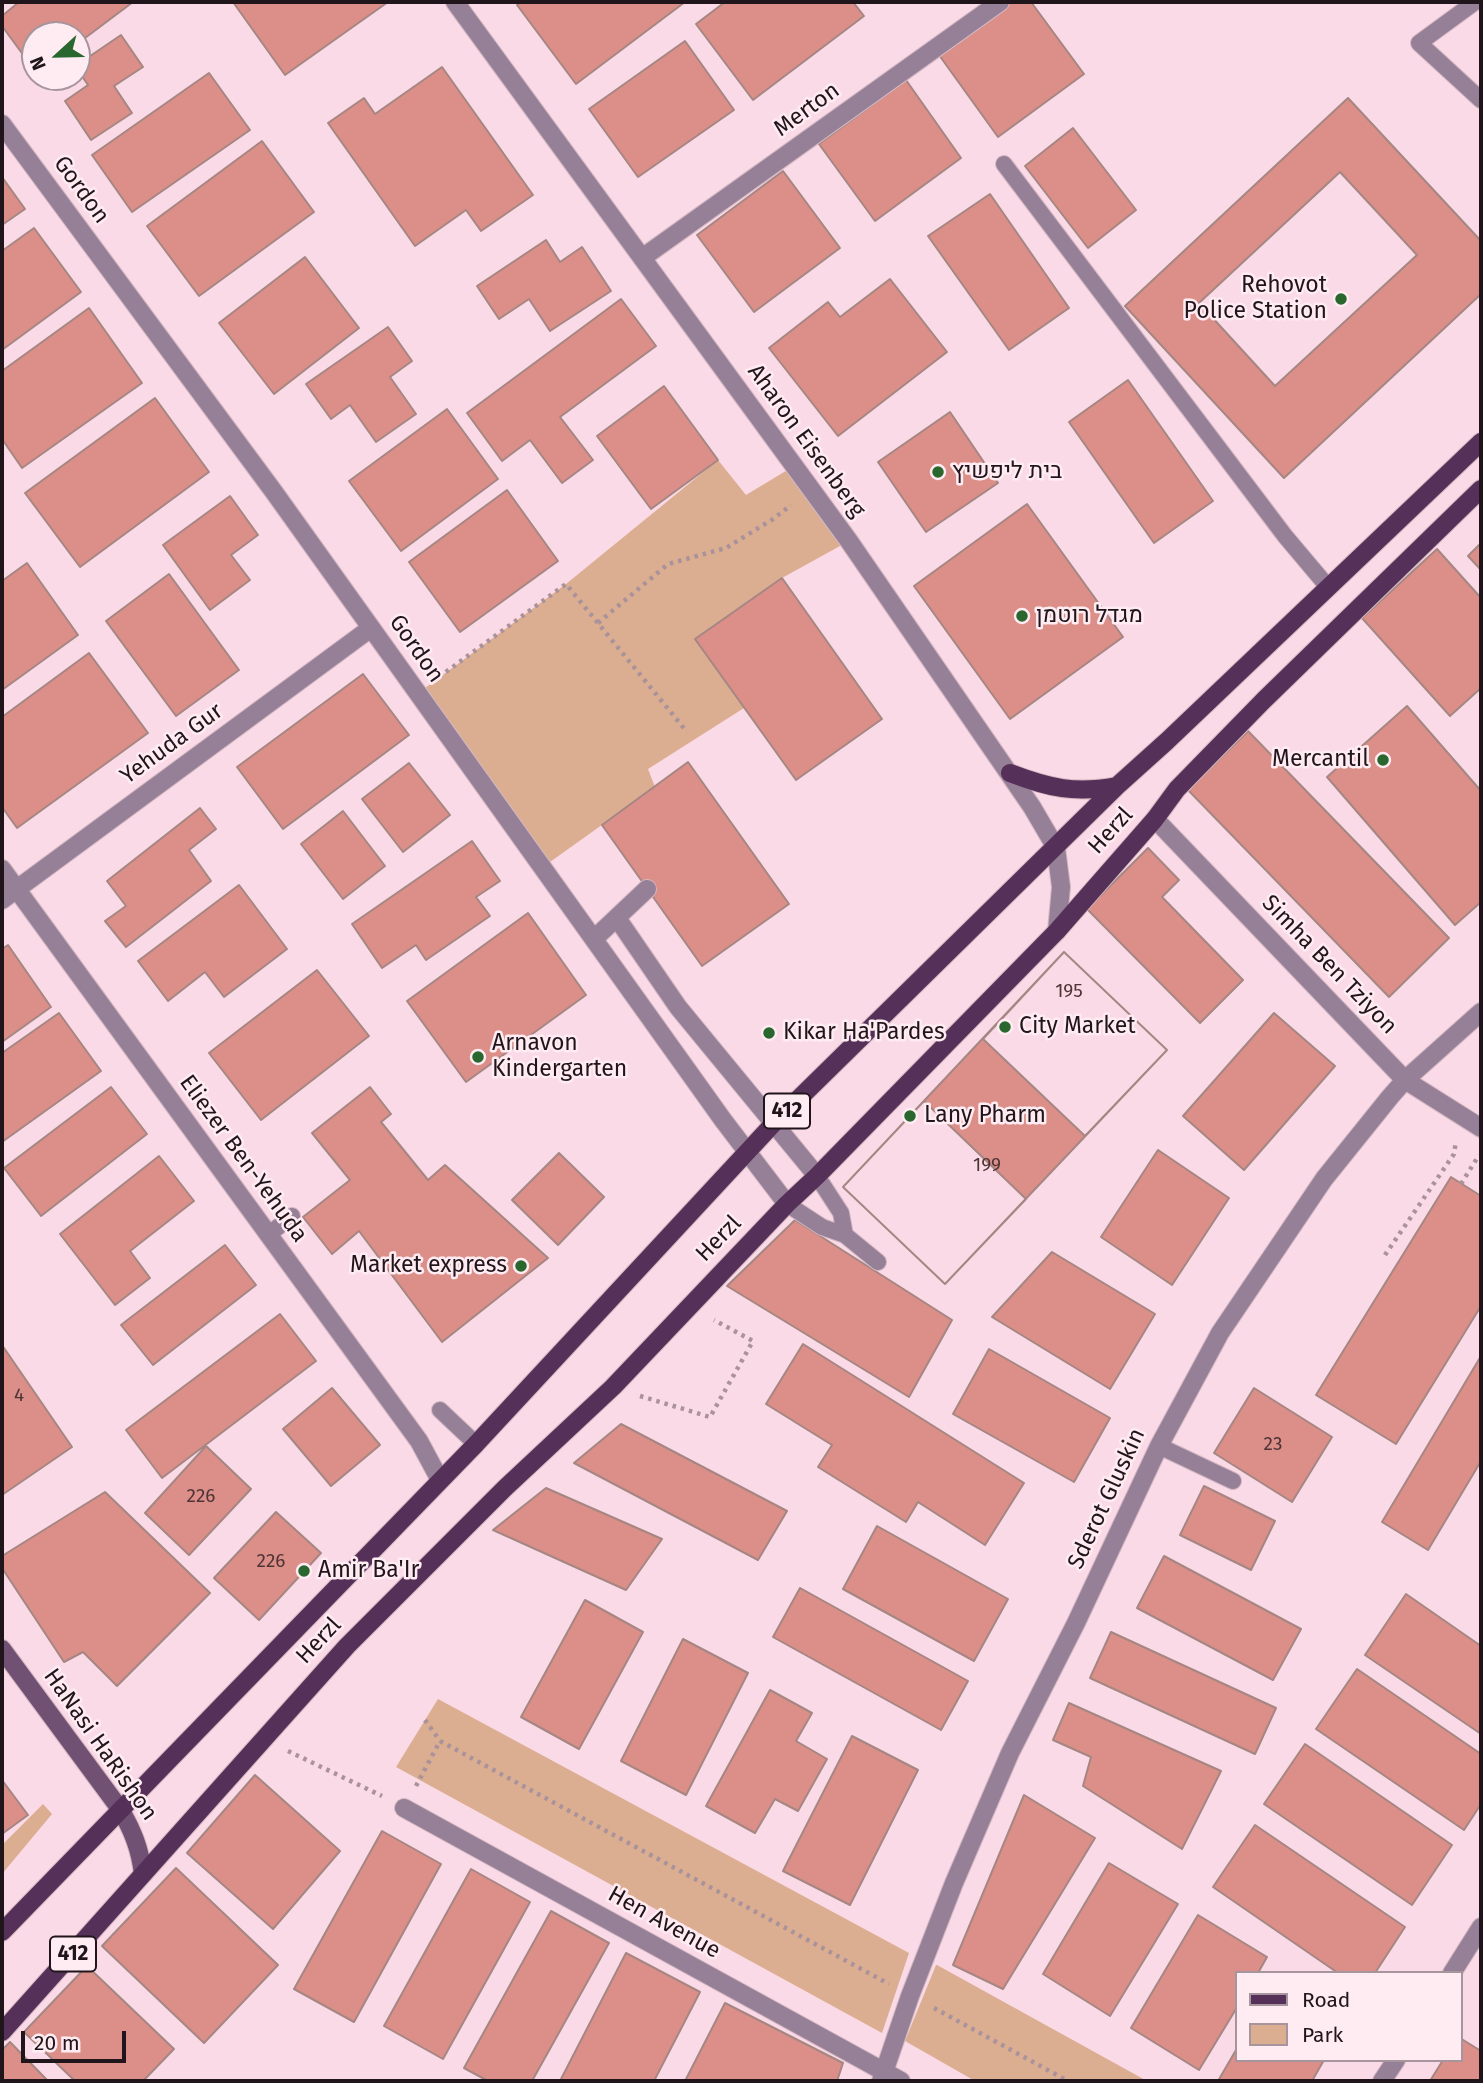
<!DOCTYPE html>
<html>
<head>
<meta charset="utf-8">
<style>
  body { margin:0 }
  #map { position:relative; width:1483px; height:2083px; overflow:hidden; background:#fadae6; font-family:"Fira Sans",sans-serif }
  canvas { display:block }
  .frame { position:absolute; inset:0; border:4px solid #20151a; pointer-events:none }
  .legend { position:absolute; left:1235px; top:1971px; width:228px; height:91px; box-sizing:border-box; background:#ffebf2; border:2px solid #a6959c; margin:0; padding:9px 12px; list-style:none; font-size:21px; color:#20151a }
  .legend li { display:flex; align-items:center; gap:14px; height:35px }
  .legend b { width:35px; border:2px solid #a6959c }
  .north { position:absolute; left:21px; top:21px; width:70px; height:70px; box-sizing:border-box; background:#ffebf2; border:2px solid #a6959c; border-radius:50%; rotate:248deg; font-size:19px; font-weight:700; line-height:28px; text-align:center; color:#20151a }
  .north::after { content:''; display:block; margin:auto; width:24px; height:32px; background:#29672f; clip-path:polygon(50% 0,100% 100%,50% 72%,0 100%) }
  .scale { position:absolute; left:21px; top:2031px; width:105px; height:32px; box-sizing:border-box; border:4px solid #20151a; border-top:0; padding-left:9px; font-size:21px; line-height:24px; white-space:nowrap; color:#20151a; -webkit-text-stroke:5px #ffebf2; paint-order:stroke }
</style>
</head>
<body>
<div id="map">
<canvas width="1483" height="2083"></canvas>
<div class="frame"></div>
<ul class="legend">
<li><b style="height:9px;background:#553058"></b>Road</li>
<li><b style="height:19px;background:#dbae91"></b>Park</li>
</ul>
<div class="north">N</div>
<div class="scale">20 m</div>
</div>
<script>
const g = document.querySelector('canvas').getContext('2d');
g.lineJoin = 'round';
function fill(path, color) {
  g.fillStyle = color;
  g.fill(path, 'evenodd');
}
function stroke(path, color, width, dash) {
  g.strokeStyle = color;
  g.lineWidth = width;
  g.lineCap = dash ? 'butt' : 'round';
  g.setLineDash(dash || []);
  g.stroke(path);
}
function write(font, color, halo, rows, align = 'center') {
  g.font = font + ' "Fira Sans",Heebo,sans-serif';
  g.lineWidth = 5;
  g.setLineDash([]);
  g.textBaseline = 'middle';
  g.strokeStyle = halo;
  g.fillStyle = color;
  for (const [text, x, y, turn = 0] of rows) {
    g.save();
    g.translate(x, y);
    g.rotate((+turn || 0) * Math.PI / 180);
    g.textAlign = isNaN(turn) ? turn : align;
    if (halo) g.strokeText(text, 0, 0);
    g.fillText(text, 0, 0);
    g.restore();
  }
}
const green = new Path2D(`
  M 718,460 L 746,495 L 794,466 L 849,541 L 782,578 L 696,639 L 744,708 L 648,769 L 655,787 L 543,867 L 417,694 L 566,584 Z
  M 438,1699 L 909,1953 L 882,2033 L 396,1767 Z
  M 43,1804 L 52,1814 L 2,1874 L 2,1845 Z
  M 936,1965 L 937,1965 L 1147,2081 L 975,2081 L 905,2041 Z`);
const building = new Path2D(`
  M 19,2 L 133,2 L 77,44 L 77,35 L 35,35 L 35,71 L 2,26 L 2,16 Z
  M 233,2 L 388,2 L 285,75 Z
  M 521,2 L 685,2 L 576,84 L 517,5 Z
  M 725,2 L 853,2 L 864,16 L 753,100 L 696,24 Z
  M 1011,2 L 1031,2 L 1084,74 L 998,137 L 939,55 Z
  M 121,35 L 143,67 L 114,86 L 132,113 L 91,140 L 65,101 L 88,85 L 77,69 L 77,65 Z
  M 685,41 L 734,110 L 638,177 L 589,109 Z
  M 442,67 L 533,195 L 481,231 L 466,210 L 415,246 L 328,123 L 364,98 L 375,114 Z
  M 209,73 L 250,130 L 132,212 L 92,155 Z
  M 906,80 L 961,158 L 875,221 L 819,144 Z
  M 1348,98 L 1481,241 L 1481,294 L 1284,478 L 1125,306 ZM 1340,172 L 1417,255 L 1275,386 L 1199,303 Z
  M 1073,128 L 1136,210 L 1088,248 L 1025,166 Z
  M 262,141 L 314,212 L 199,296 L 147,226 Z
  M 783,171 L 840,248 L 754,312 L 697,235 Z
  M 2,177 L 25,209 L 2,225 Z
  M 990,194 L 1069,308 L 1009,350 L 928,236 Z
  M 34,228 L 81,292 L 2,350 L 2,251 Z
  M 546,240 L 560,262 L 582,247 L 611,291 L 550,331 L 529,299 L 499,319 L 477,286 Z
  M 305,257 L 359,328 L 274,394 L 219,323 Z
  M 890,279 L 947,352 L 838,436 L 769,348 L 828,302 L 840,317 Z
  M 621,299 L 656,346 L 560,417 L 593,460 L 562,483 L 530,440 L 502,461 L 467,413 Z
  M 89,308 L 142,383 L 22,468 L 2,439 L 2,371 Z
  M 388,327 L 412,361 L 390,377 L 416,414 L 376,442 L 350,405 L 331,419 L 306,384 Z
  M 1128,380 L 1213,501 L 1154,543 L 1069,422 Z
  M 664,386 L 718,460 L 651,509 L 597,436 Z
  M 155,398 L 209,472 L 80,567 L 25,493 Z
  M 447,409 L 498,479 L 401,551 L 349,481 Z
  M 950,412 L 998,483 L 926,532 L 878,462 Z
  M 507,490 L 558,561 L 460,632 L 409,562 Z
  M 230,496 L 258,535 L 231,555 L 250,580 L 210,610 L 163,545 Z
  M 1027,504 L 1123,637 L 1010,719 L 914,586 Z
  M 1481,543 L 1481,570 L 1468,556 Z
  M 1437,549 L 1481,598 L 1481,688 L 1450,716 L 1362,618 Z
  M 27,563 L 78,635 L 2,690 L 2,581 Z
  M 169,574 L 239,670 L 176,716 L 106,621 Z
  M 782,578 L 882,719 L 796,780 L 695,639 Z
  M 89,653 L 148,733 L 17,828 L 2,807 L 2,717 Z
  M 363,674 L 409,735 L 283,829 L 237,767 Z
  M 1407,706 L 1481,791 L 1481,902 L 1455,925 L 1327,777 Z
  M 1248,731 L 1449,938 L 1389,997 L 1188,790 Z
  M 688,762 L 789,904 L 702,966 L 602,825 Z
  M 409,763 L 450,815 L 403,852 L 362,799 Z
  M 200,808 L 216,829 L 189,850 L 211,881 L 126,947 L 105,921 L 126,906 L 107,881 Z
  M 343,811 L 385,866 L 343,899 L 301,844 Z
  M 472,841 L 500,881 L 476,897 L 490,916 L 426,960 L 416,945 L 382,968 L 352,924 Z
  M 1148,848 L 1179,880 L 1162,897 L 1243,980 L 1200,1023 L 1087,909 Z
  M 239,885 L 287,949 L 224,997 L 205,972 L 168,1001 L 138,961 Z
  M 528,913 L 586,995 L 466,1082 L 407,1001 Z
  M 8,945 L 51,1007 L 2,1042 L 2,949 Z
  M 1064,952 L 1167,1050 L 1085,1136 L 983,1039 Z
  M 1064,952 L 1167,1050 L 945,1284 L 843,1187 Z
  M 317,970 L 369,1036 L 261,1120 L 209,1053 Z
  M 59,1013 L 101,1071 L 2,1142 L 2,1053 Z
  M 1274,1013 L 1335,1066 L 1244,1170 L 1183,1116 Z
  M 111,1087 L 147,1134 L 41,1216 L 4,1168 Z
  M 370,1087 L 391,1114 L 381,1122 L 428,1180 L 445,1165 L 548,1258 L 442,1342 L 359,1231 L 332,1254 L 303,1217 L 350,1180 L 312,1133 Z
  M 924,1101 L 1026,1199 L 945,1284 L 843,1187 Z
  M 1158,1150 L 1229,1198 L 1172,1285 L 1101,1237 Z
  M 559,1153 L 604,1197 L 558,1245 L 512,1200 Z
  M 159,1156 L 194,1201 L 130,1251 L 150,1278 L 115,1305 L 60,1234 Z
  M 1451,1177 L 1481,1196 L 1481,1306 L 1396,1444 L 1316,1395 Z
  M 795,1220 L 952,1320 L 909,1397 L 727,1286 Z
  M 225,1245 L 256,1285 L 153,1365 L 121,1325 Z
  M 1052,1252 L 1155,1314 L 1110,1389 L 992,1317 Z
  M 280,1314 L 316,1361 L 162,1478 L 126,1430 Z
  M 803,1344 L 1024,1483 L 985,1545 L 918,1502 L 906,1522 L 818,1467 L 832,1445 L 766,1404 Z
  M 2,1345 L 72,1447 L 2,1495 Z
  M 989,1349 L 1110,1418 L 1074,1482 L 953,1414 Z
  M 1481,1356 L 1481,1461 L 1428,1550 L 1382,1522 Z
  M 332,1388 L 380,1445 L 331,1486 L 283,1429 Z
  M 1254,1388 L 1332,1437 L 1292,1502 L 1214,1453 Z
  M 621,1424 L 787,1511 L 758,1560 L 574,1463 Z
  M 206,1446 L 251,1489 L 189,1555 L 145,1513 Z
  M 1204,1486 L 1275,1521 L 1251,1570 L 1180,1535 Z
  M 546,1488 L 662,1539 L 626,1590 L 493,1530 Z
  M 105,1492 L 210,1593 L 117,1686 L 83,1652 L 64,1662 L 2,1568 L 2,1556 Z
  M 276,1512 L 321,1553 L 259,1620 L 214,1578 Z
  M 877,1526 L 1008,1599 L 974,1661 L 843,1589 Z
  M 1164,1556 L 1301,1629 L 1273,1680 L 1137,1608 Z
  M 800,1588 L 968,1681 L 941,1730 L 773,1637 Z
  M 1406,1594 L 1481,1646 L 1481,1734 L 1365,1655 Z
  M 585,1600 L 643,1632 L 579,1749 L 521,1717 Z
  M 1111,1632 L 1276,1708 L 1255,1754 L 1090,1678 Z
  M 683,1639 L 748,1673 L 686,1795 L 621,1761 Z
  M 1357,1669 L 1481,1754 L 1481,1804 L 1464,1830 L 1316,1729 Z
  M 770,1690 L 812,1713 L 796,1741 L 827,1759 L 798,1811 L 775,1799 L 755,1833 L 706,1806 Z
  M 1069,1703 L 1221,1771 L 1182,1849 L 1083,1786 L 1091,1757 L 1053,1740 Z
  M 852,1736 L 918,1770 L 850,1905 L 783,1871 Z
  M 1305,1744 L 1452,1845 L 1412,1905 L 1264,1804 Z
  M 255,1775 L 340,1851 L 273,1929 L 187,1853 Z
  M 2,1780 L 28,1815 L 2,1834 Z
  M 1024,1795 L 1095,1838 L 1003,1989 L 953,1965 Z
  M 1255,1825 L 1405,1927 L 1375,1973 L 1338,1973 L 1213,1887 Z
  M 382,1831 L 441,1864 L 354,2022 L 294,1989 Z
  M 1109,1863 L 1178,1904 L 1110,2016 L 1043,1974 Z
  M 176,1868 L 278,1965 L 204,2043 L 102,1946 Z
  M 471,1869 L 530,1902 L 443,2059 L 384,2026 Z
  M 551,1911 L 609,1943 L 532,2081 L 488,2081 L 464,2068 Z
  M 1198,1915 L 1267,1957 L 1258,1973 L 1236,1973 L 1236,2009 L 1199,2070 L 1131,2028 Z
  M 626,1953 L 700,1992 L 654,2081 L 560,2081 Z
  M 87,1966 L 174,2049 L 143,2081 L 75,2081 L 24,2032 Z
  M 725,2003 L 843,2063 L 837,2081 L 685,2081 Z
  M 1460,2038 L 1481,2051 L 1481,2081 L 1430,2081 L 1443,2060 L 1460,2060 Z
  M 10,2042 L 48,2081 L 2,2081 L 2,2050 Z
  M 1236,2050 L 1236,2060 L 1324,2060 L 1312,2081 L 1218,2081 Z`);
const path = new Path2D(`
  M 598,623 L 668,564 L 726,548 L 773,519 L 791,505
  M 439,677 L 566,584 L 687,732
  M 1461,1184 L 1479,1155
  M 1385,1255 L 1454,1154 L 1456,1141
  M 640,1396 L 710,1417 L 753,1341 L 714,1320
  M 425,1720 L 440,1741
  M 288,1751 L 382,1796
  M 416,1786 L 440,1741 L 889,1984
  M 934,2008 L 1068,2081`);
const lane = new Path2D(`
  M 1475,2 L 1419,43 L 1481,100
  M 1004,164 L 1285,536 L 1328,587
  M 817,1176 L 841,1213 L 845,1235
  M 787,1204 L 822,1227 L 845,1235 L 878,1262
  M 268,1235 L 292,1216
  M 440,1410 L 476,1444
  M 1159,1446 L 1233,1481`);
const street = new Path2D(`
  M 455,2 L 849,541 L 1032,807 L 1056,848 L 1061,887 L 1057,931
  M 2,124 L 274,492 L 723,1120 L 787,1204
  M 642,258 L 1000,2
  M 1155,819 L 1405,1080 L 1481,1128
  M 2,869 L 419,1441 L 440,1480
  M 2,900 L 371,628
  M 617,918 L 678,1007 L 817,1176
  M 595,938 L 647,889
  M 404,1808 L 901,2081
  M 1452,1973 L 1481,1927
  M 881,2081 L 910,1996 L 954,1883 L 1010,1753 L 1076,1623 L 1159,1446 L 1220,1333 L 1324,1179 L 1390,1097 L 1405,1080 L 1481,1012
  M 1382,2081 L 1396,2060`);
const secondary = new Path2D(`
  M 2,1649 L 120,1809 C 133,1831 140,1849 143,1874`);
const primary = new Path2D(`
  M 1010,773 C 1049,788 1075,794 1117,786
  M 2,1932 L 476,1444 L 774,1123 L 1117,786 L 1167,741 L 1481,442
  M 2,2032 L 347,1646 L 505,1488 L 613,1387 L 787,1204 L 817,1176 L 1057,931 L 1155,819 L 1177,789 L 1264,700 L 1481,489`);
const markers = [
  [1341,299,7,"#29672f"],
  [938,472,7,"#29672f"],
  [1022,616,7,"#29672f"],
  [1383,760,7,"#29672f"],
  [1005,1027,7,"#29672f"],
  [769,1033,7,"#29672f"],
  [478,1057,7,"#29672f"],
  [910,1116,7,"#29672f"],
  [521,1266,7,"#29672f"],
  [304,1571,7,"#29672f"]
];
const numberNames = [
  ["195",1069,992],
  ["199",987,1166],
  ["4",19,1396],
  ["23",1273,1445],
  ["226",201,1497],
  ["226",271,1562]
];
const shields = [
  [787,1111,46],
  [73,1954,46]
];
const shieldNames = [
  ["412",787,1111],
  ["412",73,1954]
];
const streetNames = [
  ["Merton",807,110,-36],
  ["Gordon",81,190,54],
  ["Aharon Eisenberg",806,441,54],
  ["Gordon",416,649,55],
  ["Yehuda Gur",172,744,-36],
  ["Herzl",1111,831,-48],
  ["Simha Ben Tziyon",1329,965,46],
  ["Eliezer Ben-Yehuda",243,1159,54],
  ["Herzl",719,1239,-46],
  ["Sderot Gluskin",1107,1499,-65],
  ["Herzl",319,1641,-47],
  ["HaNasi HaRishon",100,1745,55],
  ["Hen Avenue",664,1923,29]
];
const poiNames = [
  ["Rehovot",1327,286,"right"],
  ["Police Station",1327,312,"right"],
  ["בית ליפשיץ",952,472],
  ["מגדל רוטמן",1036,616],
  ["Mercantil",1369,760,"right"],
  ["City Market",1019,1027],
  ["Kikar Ha'Pardes",783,1033],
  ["Arnavon",492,1044],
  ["Kindergarten",492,1070],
  ["Lany Pharm",924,1116],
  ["Market express",507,1266,"right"],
  ["Amir Ba'Ir",318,1571]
];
fill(green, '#dbae91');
fill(building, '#dc8f89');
stroke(building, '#a58683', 2);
stroke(lane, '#d3b7c1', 18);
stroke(street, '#d3b7c1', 20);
stroke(secondary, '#d3b7c1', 20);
stroke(primary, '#d3b7c1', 20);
stroke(path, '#aa929b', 4.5, [3.5, 5]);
stroke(lane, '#968098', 16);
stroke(street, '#968098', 18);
stroke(secondary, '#705173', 18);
stroke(primary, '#553058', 18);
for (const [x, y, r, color] of markers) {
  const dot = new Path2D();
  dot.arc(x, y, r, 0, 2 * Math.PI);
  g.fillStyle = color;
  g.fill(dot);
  stroke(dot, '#ffebf2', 2.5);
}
write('19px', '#4f3436', null, numberNames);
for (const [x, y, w] of shields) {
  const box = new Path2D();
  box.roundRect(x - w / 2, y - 17.5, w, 35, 5);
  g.fillStyle = '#ffebf2';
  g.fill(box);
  stroke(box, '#20151a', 2);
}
write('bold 21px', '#20151a', null, shieldNames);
write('23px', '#20151a', '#ffebf2', streetNames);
write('23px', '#20151a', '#ffebf2', poiNames, 'left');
</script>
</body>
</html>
